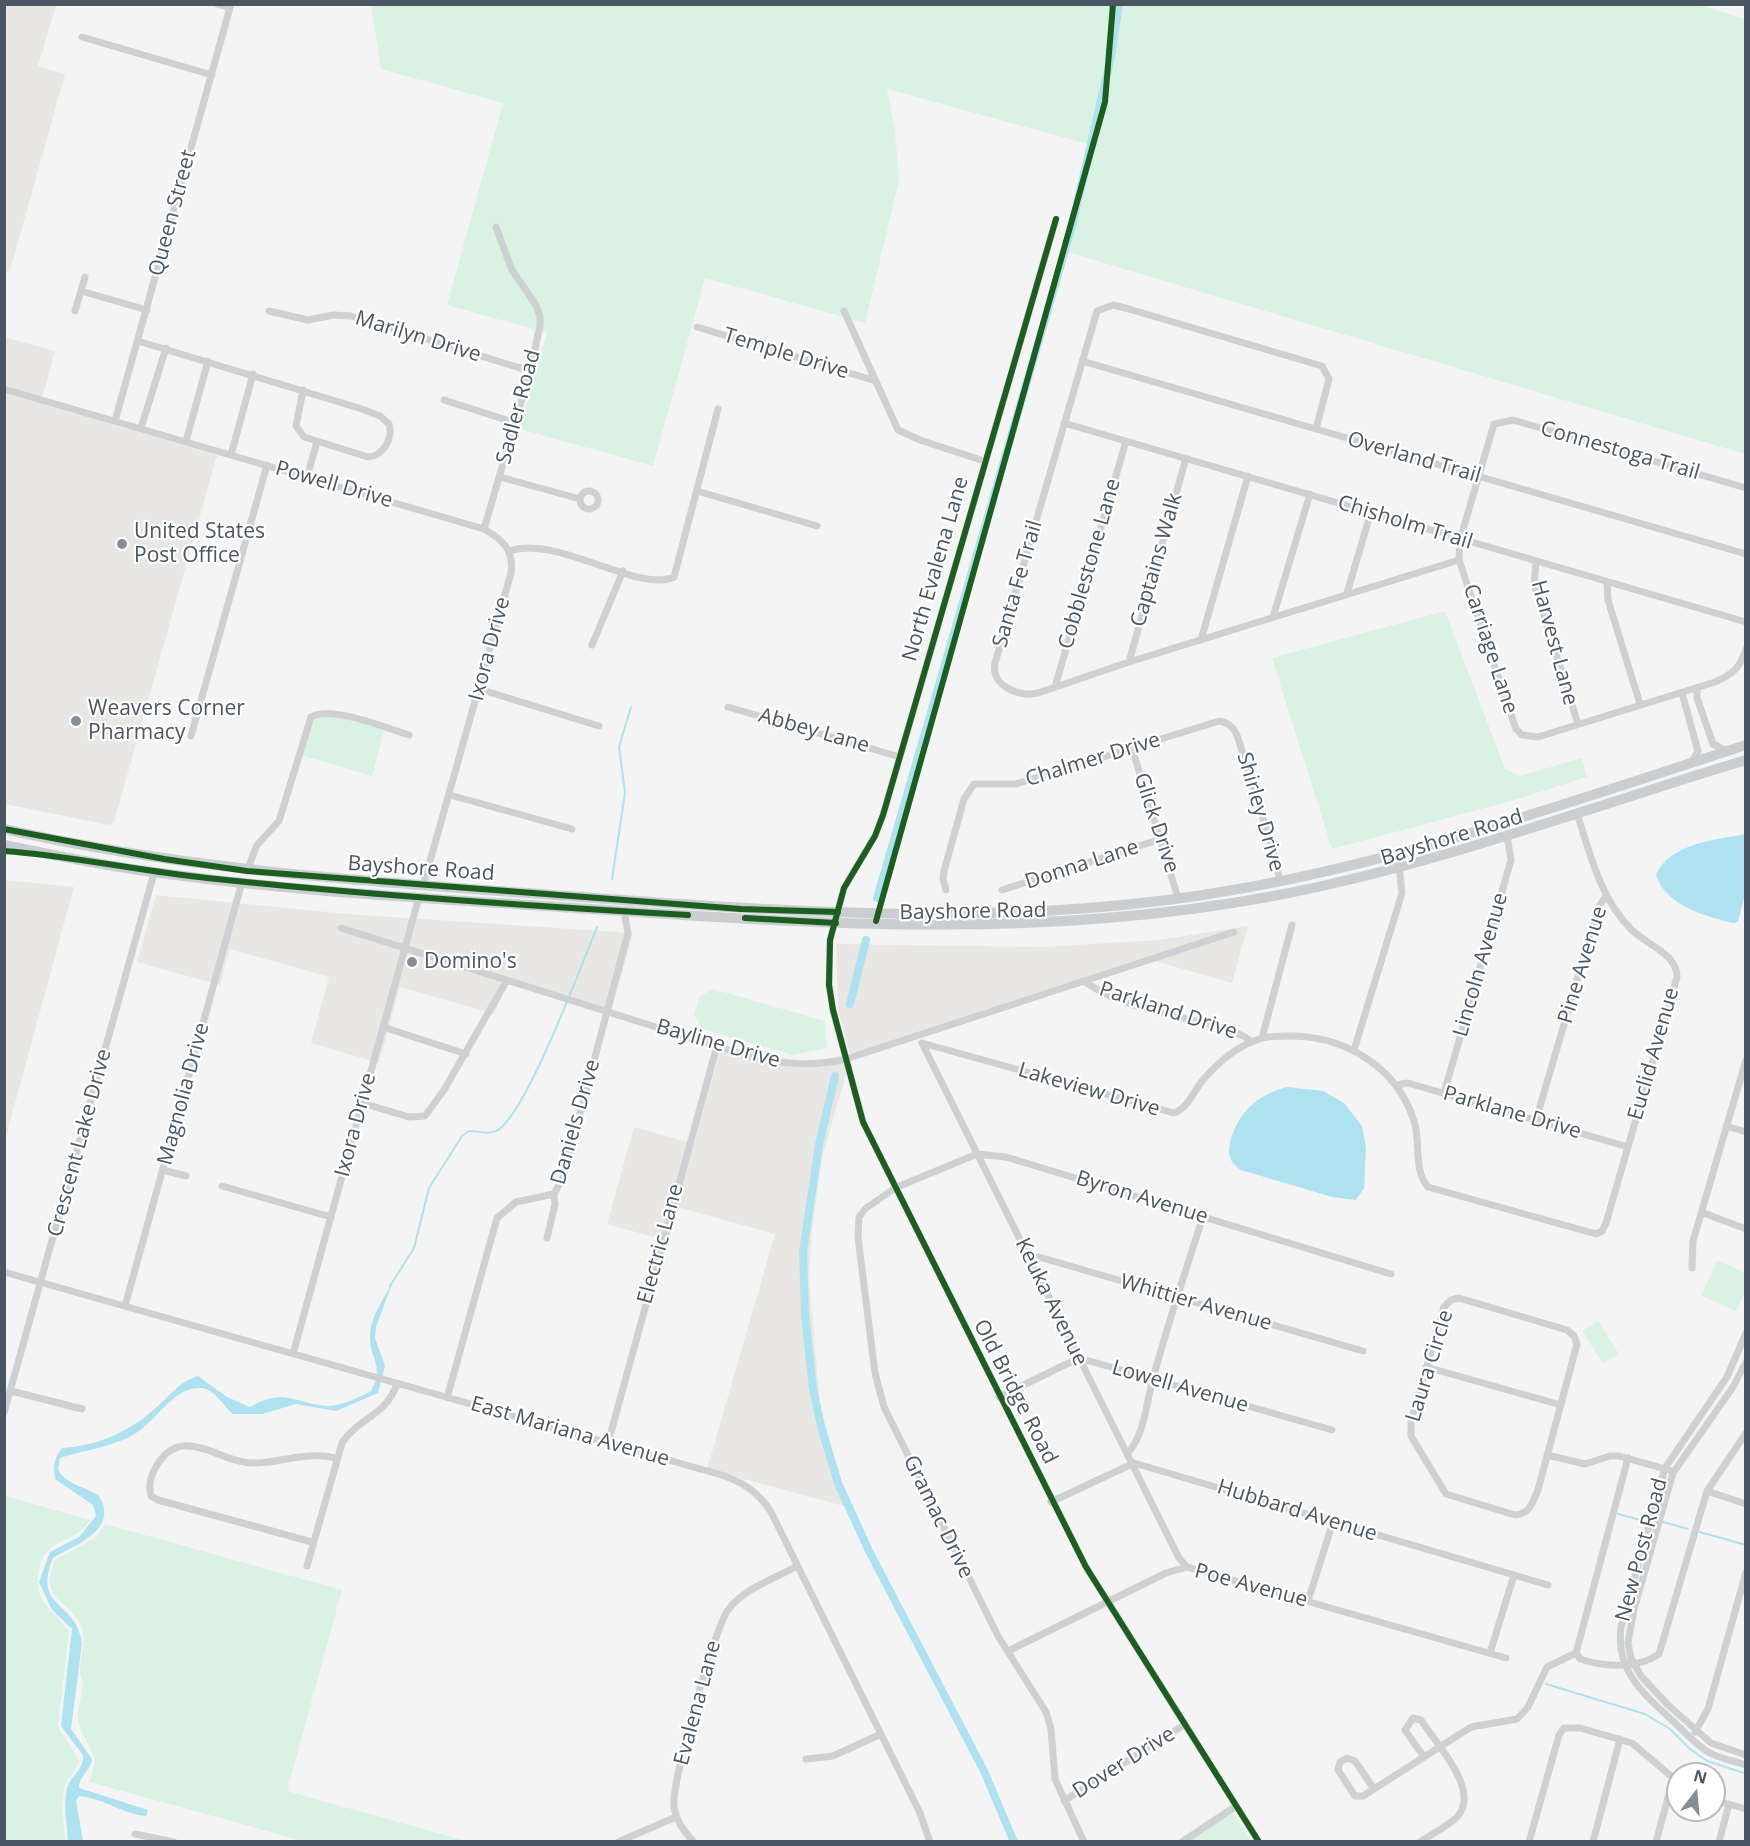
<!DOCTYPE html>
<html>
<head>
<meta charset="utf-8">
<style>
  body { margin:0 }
  #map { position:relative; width:1750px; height:1846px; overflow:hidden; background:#f4f4f4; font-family:"Open Sans",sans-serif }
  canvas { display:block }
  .frame { position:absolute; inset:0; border:6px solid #4a5661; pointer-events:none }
  .north { position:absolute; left:1666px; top:1762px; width:60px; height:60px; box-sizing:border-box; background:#fff; border:2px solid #b7bbc0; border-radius:50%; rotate:16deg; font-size:16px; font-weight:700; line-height:24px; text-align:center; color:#4a5661 }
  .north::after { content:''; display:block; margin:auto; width:21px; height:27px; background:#868d94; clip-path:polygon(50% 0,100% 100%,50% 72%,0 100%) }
</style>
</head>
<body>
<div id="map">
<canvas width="1750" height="1846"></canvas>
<div class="frame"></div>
<div class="north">N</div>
</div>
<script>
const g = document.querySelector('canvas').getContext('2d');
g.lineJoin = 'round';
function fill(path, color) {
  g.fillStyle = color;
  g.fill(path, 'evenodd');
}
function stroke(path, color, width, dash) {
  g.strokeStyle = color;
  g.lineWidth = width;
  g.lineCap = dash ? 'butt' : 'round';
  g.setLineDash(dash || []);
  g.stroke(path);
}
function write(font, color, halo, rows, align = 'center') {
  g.font = font + ' "Open Sans",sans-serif';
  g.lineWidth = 4.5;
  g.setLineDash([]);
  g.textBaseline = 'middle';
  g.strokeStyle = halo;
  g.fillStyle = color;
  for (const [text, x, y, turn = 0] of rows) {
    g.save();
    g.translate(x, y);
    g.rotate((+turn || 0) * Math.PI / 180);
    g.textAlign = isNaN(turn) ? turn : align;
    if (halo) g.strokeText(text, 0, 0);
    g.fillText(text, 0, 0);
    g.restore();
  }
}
const commercial = new Path2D(`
  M 4,5 L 56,5 L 38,66 L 65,74 L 10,271 L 5,272 Z
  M 4,337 L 55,351 L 42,399 L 114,425 L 217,455 L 114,822 L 109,825 L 5,804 Z
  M 6,880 L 74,887 L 5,1140 L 4,886 Z
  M 156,895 L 347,914 L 633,933 L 611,1012 L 509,981 L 494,1014 L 400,987 L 379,1063 L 311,1043 L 329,977 L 230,949 L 220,985 L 137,962 Z
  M 1248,926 L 1232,983 L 1155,961 L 851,1057 L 822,1158 L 812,1230 L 809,1280 L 820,1404 L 828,1442 L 851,1508 L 707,1469 L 775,1234 L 677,1207 L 668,1241 L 607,1224 L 634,1127 L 694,1144 L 721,1047 L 817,1066 L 851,1057 L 838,1010 L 836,944 L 1042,947 L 1159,940 Z`);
const green = new Path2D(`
  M 1696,4 L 1745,19 L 1745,454 L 1064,251 L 1095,146 L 887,89 L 895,131 L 899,181 L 865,323 L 705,278 L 653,466 L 520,429 L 547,333 L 447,305 L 503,103 L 381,69 L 371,5 Z
  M 1445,611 L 1505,769 L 1520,776 L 1582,758 L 1587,777 L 1511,801 L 1332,849 L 1272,658 Z
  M 320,715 L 332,715 L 384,730 L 372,776 L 301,755 L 313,720 Z
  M 713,989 L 825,1021 L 827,1048 L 793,1055 L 702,1029 L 694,1014 L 700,996 Z
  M 1717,1260 L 1745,1273 L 1745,1291 L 1736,1311 L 1701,1296 Z
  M 1598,1321 L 1619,1354 L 1603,1364 L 1582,1331 Z
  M 5,1496 L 90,1520 C 83,1533 72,1535 60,1542 C 49,1548 43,1554 40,1566 C 31,1599 50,1608 69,1631 L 58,1726 C 64,1740 75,1749 79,1763 L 64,1786 L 62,1806 L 65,1841 L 5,1841 Z
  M 105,1524 L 342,1590 L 287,1791 L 466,1841 L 303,1841 L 90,1782 L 95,1760 C 90,1744 80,1735 78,1717 C 78,1706 82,1696 83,1685 C 85,1676 83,1684 81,1677 C 77,1665 87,1646 83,1631 C 73,1596 37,1607 55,1560 L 95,1538 Z
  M 1233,1812 L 1251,1841 L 1183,1842 Z`);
const water = new Path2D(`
  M 1745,834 L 1745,894 L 1738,922 L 1733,923 C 1705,916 1666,906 1656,875 C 1670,843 1715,840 1745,834 Z
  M 1287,1087 L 1323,1091 L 1344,1103 L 1362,1126 L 1366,1148 L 1364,1188 L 1356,1200 L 1332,1197 L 1241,1170 C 1229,1162 1227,1154 1231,1139 C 1239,1111 1259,1094 1287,1087 Z
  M 395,1276 L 376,1327 L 375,1338 L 385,1366 L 378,1393 L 336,1411 L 296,1404 L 262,1414 L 233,1414 C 224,1406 214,1389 202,1388 C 175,1386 159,1417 139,1431 C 118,1446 85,1450 60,1458 L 58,1470 C 68,1486 85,1486 99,1496 C 120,1530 74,1545 53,1558 C 32,1610 76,1599 82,1643 L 71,1729 L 92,1759 C 91,1770 79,1776 79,1788 L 148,1810 L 146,1816 C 122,1814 103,1798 79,1796 L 76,1801 L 83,1841 L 68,1841 C 67,1824 63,1805 67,1788 C 71,1775 84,1770 83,1755 L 61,1726 L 72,1629 L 52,1610 L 39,1582 L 50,1552 L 79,1537 L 96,1516 L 93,1505 L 55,1479 C 53,1465 54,1459 62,1448 C 101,1446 134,1429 161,1403 C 173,1392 181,1381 198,1376 L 227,1397 L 250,1407 C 284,1387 296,1404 327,1406 C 341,1406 358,1398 371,1391 C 385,1366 370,1360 370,1337 C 370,1314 387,1296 395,1276 Z`);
const stream = new Path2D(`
  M 612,879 L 625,793 L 619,747 L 631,707
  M 390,1286 L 414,1248 L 429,1188 L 462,1136 L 469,1131 C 477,1131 489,1135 496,1131 C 525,1118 582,963 597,927
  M 1618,1514 L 1644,1521
  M 1663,1522 L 1688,1529
  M 1700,1532 L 1746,1545
  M 1546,1684 L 1645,1714 L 1670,1729 L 1690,1749 L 1707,1761 L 1744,1773`);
const canal = new Path2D(`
  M 877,898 L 1071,230 L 1110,62 L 1119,4
  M 850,1004 L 866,940
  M 835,1076 L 819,1145 L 803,1252 L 805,1314 L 813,1389 L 821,1426 L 838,1483 L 869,1551 L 984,1771 L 1014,1842`);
const street = new Path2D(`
  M 217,4 L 230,8
  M 82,37 L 212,75
  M 1056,219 L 883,815 L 875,836 L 844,888 L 830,940 L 829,985 L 833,1010 L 863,1122 L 1086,1567 L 1259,1842
  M 81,291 L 147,310
  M 75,311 L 85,277
  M 269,311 L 308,320 L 333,315 L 351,316 L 530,371
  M 844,311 L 898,430 L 920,440 L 984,461
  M 697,327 L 876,381
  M 138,341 L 362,409 L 380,416 L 389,424 C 393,439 383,456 368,457 L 304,437 L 296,426 L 303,390
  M 1082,361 L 1746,554
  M 4,389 L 484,529 C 503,540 514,550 511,573 L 423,886
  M 444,400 L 516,423
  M 115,421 L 231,4
  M 1064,423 L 1746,622
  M 141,428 L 166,348
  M 1316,429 L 1329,379 L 1322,366 L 1129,309 L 1113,305 L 1097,311 L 995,663 C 991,686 1018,697 1038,693 L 1129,662 L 1459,560
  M 186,441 L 208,361
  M 231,455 L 253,374
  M 307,477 L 317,442
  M 500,477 L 580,499
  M 1746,488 L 1513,420 L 1494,424 L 1460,540 L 1459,560 L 1502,688 L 1516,729 L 1522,735 L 1538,737 L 1715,682 C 1733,674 1740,668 1746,649
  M580 500a9 9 0 1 1 18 0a9 9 0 1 1-18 0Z
  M 697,491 L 817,526
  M 484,529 L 530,371 L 540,326 L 540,316 L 536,305 L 512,270 L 496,227
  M 510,551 C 556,534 639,594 674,577 L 718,409
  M 1536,562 L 1534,584 L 1578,724
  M 1607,583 L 1608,600 L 1640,704
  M 1347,593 L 1371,512
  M 1273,617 L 1310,494
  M 1201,640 L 1248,476
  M 592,645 L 623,571
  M 1129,662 L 1186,458
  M 1055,687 L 1126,441
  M 1697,688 L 1697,698 L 1713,744 L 1727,751
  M 479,689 L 599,726
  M 1682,693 L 1698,751 L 1692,762
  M 728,707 L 900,757
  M 191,736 L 267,465
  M 1132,748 L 1178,898
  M 450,795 L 572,829
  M 247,871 L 257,845 L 279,821 L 311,717 C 331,705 386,728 409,735
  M 946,890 L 943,879 L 944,871 L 964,799 L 974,784 L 1016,784 L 1219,721 C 1230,723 1234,728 1238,738 L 1274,854 L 1280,881
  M 1002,890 L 1161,839
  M 341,928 L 745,1055 C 780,1064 811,1067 846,1059 L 1234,932
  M 1084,981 C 1118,1007 1169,1013 1210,1025 C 1224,1029 1240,1032 1252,1042
  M 383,1027 L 466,1054
  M 1262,1038 L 1292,925
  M 922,1043 L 1174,1113 C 1188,1108 1193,1092 1203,1080 C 1216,1065 1235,1048 1254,1041 C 1265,1036 1278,1036 1290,1036 C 1345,1036 1397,1067 1414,1121 C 1421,1141 1413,1171 1428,1187 L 1596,1234 L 1602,1231 L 1606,1223 L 1677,977 C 1677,953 1646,945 1631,929 C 1600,898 1590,854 1577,813
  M 922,1043 L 1179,1558 L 1187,1567
  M 1354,1050 L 1402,893 L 1399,867
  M 1396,1085 L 1408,1083 L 1628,1147
  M 1444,1093 L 1511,860 L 1507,836
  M 362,1103 L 409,1117 L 425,1116 L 444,1090 L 507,980
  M 1536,1120 L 1598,908 L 1606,896
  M 1726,1126 L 1746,1132
  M 163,1170 L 186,1176
  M 222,1186 L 331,1217
  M 1701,1212 L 1746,1229
  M 547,1238 L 555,1204 L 554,1194
  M 1029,1257 L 1039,1257 L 1363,1351
  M 1692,1268 L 1693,1241 L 1746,1060
  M 4,1272 L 718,1474 C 741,1481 758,1491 771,1512 L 920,1813 L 930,1842
  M 1459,1298 L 1567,1330 L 1574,1336 L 1577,1344 L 1538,1490 C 1532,1503 1531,1513 1515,1515 L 1446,1494 L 1411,1436 L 1411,1421 L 1444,1307 L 1451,1300 Z
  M 125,1306 L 242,882
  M 1746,1333 L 1727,1377 L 1665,1468 L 1621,1627 C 1615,1672 1645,1695 1675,1723 C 1686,1733 1697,1746 1710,1753 C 1721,1759 1734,1761 1746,1765
  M 293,1354 L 419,897
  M 1746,1362 L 1733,1387 L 1673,1473 L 1634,1609 L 1628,1643 L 1631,1658 L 1641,1676 L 1668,1705 L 1711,1743 L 1746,1755
  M 1426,1367 L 1561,1405
  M 11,1391 L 82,1409
  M 999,1397 L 1079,1358 L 1332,1430
  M 447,1398 L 497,1218 L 516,1202 L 554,1194 L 563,1177 L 628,933 L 624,911
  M 4,1413 L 154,873
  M 608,1443 L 717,1046
  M 1128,1453 C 1145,1434 1146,1403 1153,1379 C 1167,1325 1186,1271 1203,1216
  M 1547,1455 L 1585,1464 L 1610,1456 L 1619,1456 L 1669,1470
  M 1628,1458 L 1576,1653 L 1580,1659 C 1603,1667 1638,1669 1659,1654 L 1707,1491 L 1746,1433
  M 1707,1491 L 1746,1504
  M 1051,1502 L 1134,1463 L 1548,1585
  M 312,1542 L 158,1500 L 151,1496 C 148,1484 151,1475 157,1465 C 183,1423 219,1463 253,1463 C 284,1463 302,1451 336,1458
  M 307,1566 L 342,1443 C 359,1417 386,1416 397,1384
  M 1308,1601 L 1333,1522
  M 1008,1651 L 1166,1573 L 1187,1567 L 1506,1658
  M 1490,1653 L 1514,1575
  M 1695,1732 L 1708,1709 L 1746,1572
  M 1347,1758 L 1355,1761 L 1374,1789 L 1363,1796 L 1355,1796 L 1338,1770 L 1340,1762 Z
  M 806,1759 L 833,1756 L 881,1734
  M 1374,1789 L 1471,1727 L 1517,1719 L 1528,1707 L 1547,1667 L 1576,1653
  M 1714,1800 L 1746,1809
  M 1064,1801 L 1184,1725
  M 135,1834 L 174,1842
  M 618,1842 L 676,1817
  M 694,1842 C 684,1832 676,1821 674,1807 C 671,1784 714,1629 728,1610 C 744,1588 775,1579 797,1566
  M 1084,1842 L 1055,1779 L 1051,1729 L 1046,1712 L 998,1636 L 884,1407 L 875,1373 L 858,1237 L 859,1217 L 865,1209 L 895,1188 L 977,1154 L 1006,1157 L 1391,1274
  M 1182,1842 L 1236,1806
  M 1420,1842 C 1432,1834 1446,1827 1456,1818 C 1483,1792 1436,1744 1421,1720 L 1413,1718 L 1405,1730 L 1424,1757
  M 1529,1842 L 1559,1735 L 1564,1728 L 1580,1728 L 1632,1743 L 1678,1782
  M 1593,1842 L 1620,1739
  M 1656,1842 L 1673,1779
  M 1719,1842 L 1729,1804`);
const primary = new Path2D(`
  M 4,829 C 190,871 379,882 569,896 C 790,912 1013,929 1233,890 C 1408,860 1576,800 1746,745
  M 4,845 C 54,855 103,866 153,872 C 288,891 424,898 560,907 C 800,923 1029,941 1268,897 C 1431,867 1587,808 1746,760`);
const cycleway = new Path2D(`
  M 1056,219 L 883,815 L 875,836 L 844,888 L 830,940 L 829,985 L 833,1010 L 863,1122 L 1086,1567 L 1259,1842
  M 4,829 L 164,859 L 247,871 L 741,909 L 838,912
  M 4,851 C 73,856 139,871 207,878 C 367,895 528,906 688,915
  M 745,918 L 836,923
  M 876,921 L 1105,102 L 1113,4`);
const markers = [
  [122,544,6,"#868d94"],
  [76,721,6,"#868d94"],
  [412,962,6,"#868d94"]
];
const streetNames = [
  ["Queen Street",173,213,-75],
  ["Marilyn Drive",418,337,17],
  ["Temple Drive",786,354,17],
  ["Sadler Road",519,407,-75],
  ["Connestoga Trail",1620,451,16],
  ["Overland Trail",1414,458,16],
  ["Powell Drive",334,485,16],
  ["Chisholm Trail",1405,523,17],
  ["Captains Walk",1157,560,-74],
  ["Cobblestone Lane",1090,564,-74],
  ["North Evalena Lane",936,569,-74],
  ["Santa Fe Trail",1018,584,-74],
  ["Harvest Lane",1554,643,75],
  ["Ixora Drive",490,649,-75],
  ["Carriage Lane",1490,649,72],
  ["Abbey Lane",814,731,16],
  ["Chalmer Drive",1093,760,-17],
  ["Shirley Drive",1260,812,74],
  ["Glick Drive",1156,823,72],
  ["Bayshore Road",1452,838,-17],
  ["Donna Lane",1082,865,-18],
  ["Bayshore Road",421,869,4],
  ["Bayshore Road",973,912,-1],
  ["Lincoln Avenue",1481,965,-74],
  ["Pine Avenue",1583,965,-73],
  ["Parkland Drive",1168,1011,18],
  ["Bayline Drive",718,1044,16],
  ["Euclid Avenue",1654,1054,-74],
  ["Lakeview Drive",1089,1090,16],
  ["Magnolia Drive",184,1094,-75],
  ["Parklane Drive",1512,1113,16],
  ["Daniels Drive",576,1122,-74],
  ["Ixora Drive",356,1125,-75],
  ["Crescent Lake Drive",80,1143,-75],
  ["Byron Avenue",1142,1198,17],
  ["Electric Lane",661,1244,-75],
  ["Keuka Avenue",1051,1302,64],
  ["Whittier Avenue",1196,1303,16],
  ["Laura Circle",1430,1366,-73],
  ["Lowell Avenue",1180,1387,16],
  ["Old Bridge Road",1015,1392,63],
  ["East Mariana Avenue",570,1432,16],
  ["Hubbard Avenue",1297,1511,17],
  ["Gramac Drive",938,1517,64],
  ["New Post Road",1642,1550,-75],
  ["Poe Avenue",1251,1586,15],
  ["Evalena Lane",698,1703,-75],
  ["Dover Drive",1124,1763,-32]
];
const poiNames = [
  ["United States",134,532],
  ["Post Office",134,556],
  ["Weavers Corner",88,709],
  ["Pharmacy",88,733],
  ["Domino's",424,962]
];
fill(commercial, '#e8e7e3');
fill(green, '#d9f2e3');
fill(water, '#aee2f0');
stroke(stream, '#aee2f0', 2);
stroke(canal, '#aee2f0', 8);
stroke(street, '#ced0d2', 7);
stroke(primary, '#caced1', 10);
stroke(cycleway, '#1b5e20', 6);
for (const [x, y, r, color] of markers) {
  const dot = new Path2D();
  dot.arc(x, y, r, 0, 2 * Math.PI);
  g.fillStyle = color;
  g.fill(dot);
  stroke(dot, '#fff', 2);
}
write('21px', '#4a5661', '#fff', streetNames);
write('21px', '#4a5661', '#fff', poiNames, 'left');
</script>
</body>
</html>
